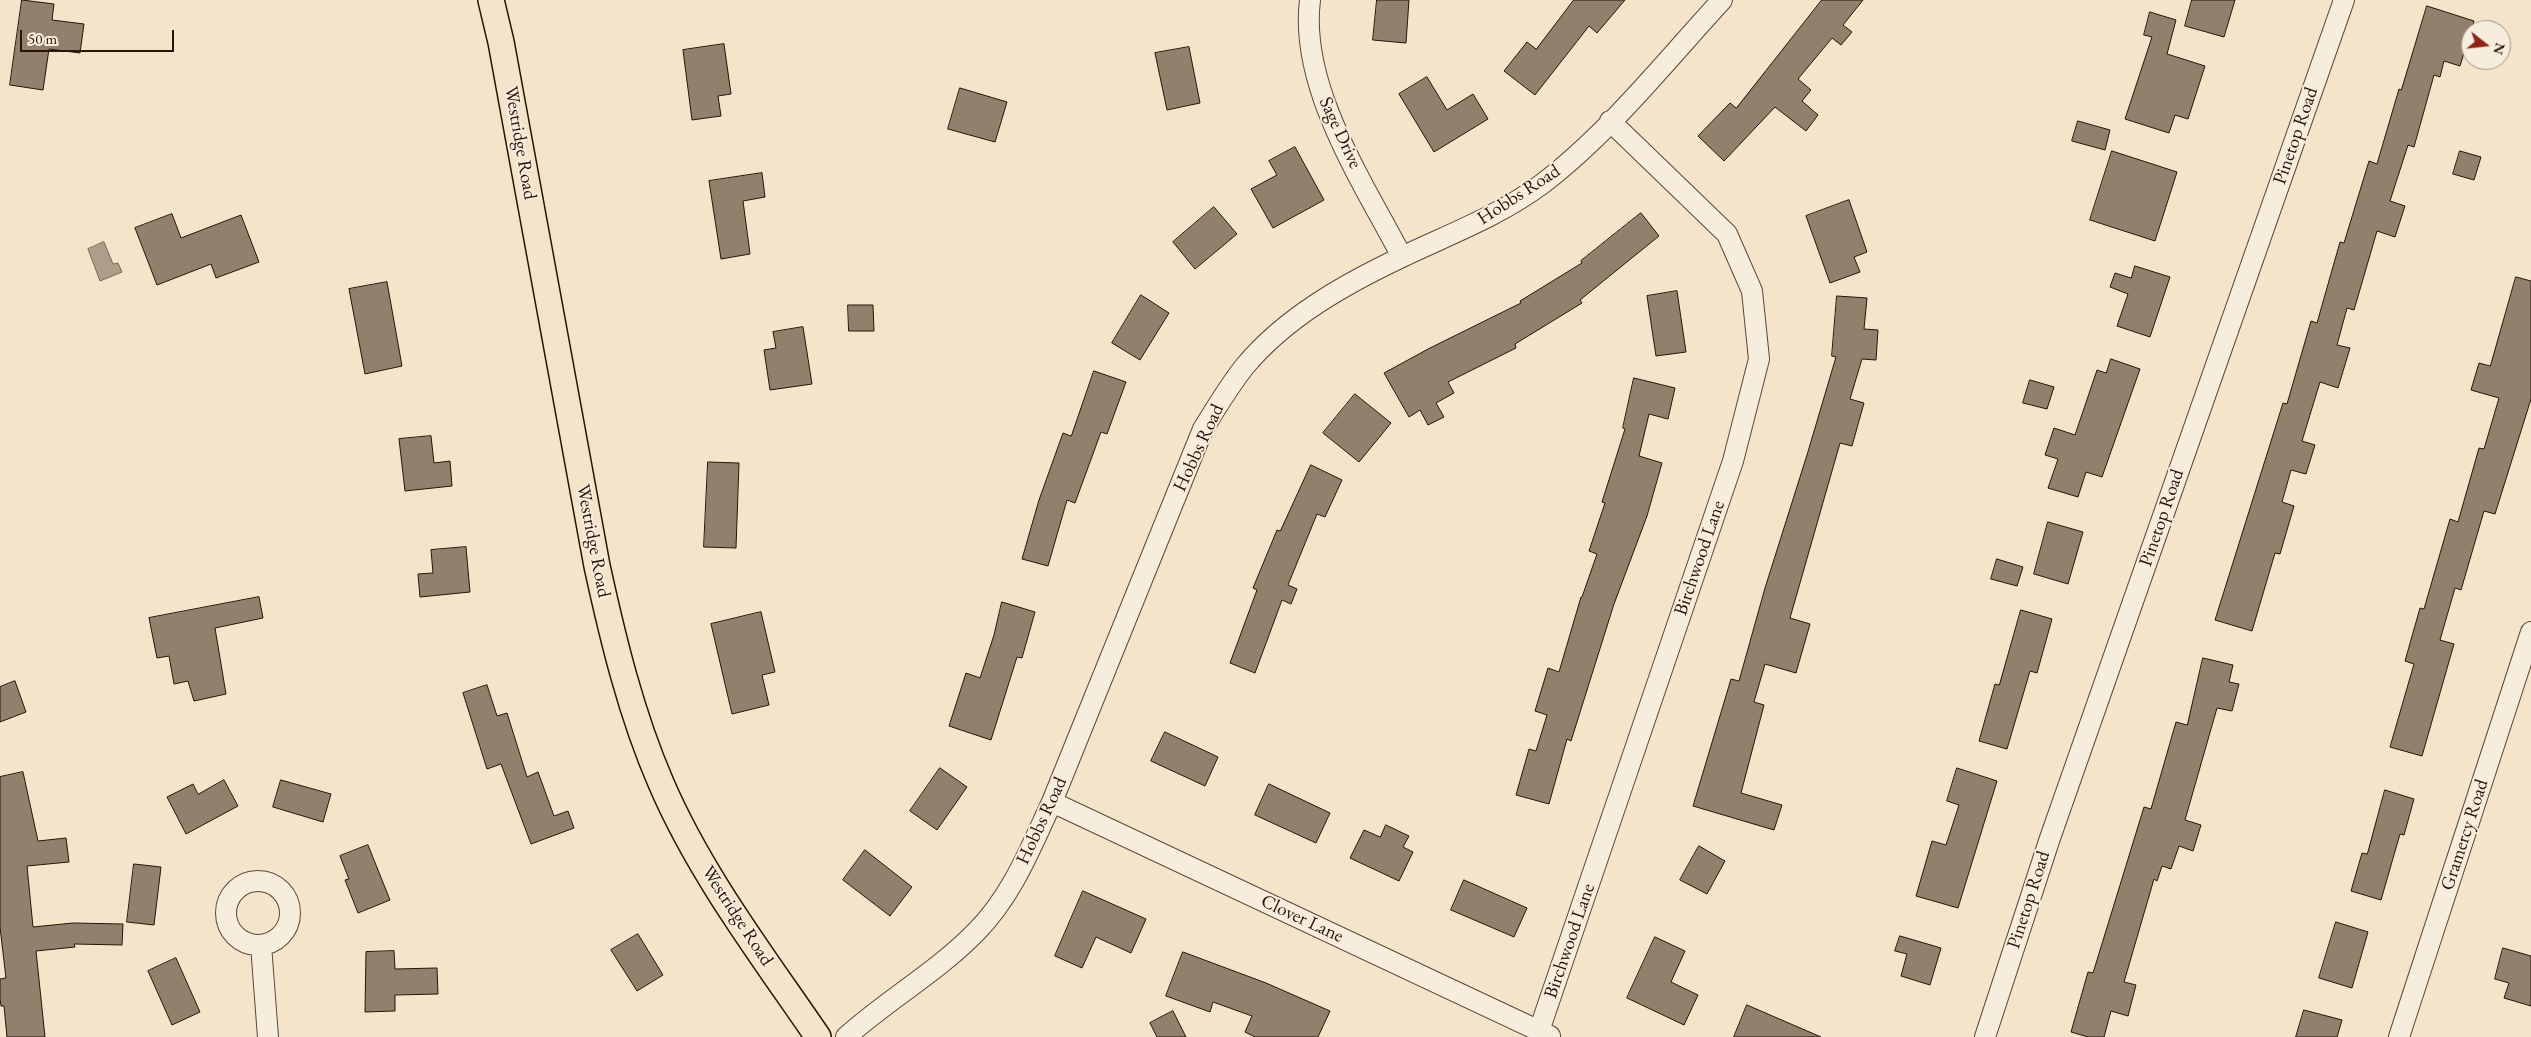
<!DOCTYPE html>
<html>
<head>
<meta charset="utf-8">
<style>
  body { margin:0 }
  #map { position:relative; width:2531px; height:1037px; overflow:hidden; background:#f3e4ca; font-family:"EB Garamond",serif }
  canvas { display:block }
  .north { position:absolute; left:2461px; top:20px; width:50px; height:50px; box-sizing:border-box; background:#f7eddd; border:1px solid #a59688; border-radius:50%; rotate:106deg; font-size:14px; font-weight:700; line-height:20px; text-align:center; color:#291308 }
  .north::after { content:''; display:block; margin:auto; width:18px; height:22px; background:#8f2418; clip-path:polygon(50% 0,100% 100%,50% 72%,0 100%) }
  .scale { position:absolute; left:20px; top:30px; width:154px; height:22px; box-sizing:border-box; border:2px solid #291308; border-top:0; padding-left:6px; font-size:15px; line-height:18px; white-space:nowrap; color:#291308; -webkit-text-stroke:4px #f7eddd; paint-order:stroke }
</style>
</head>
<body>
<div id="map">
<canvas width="2531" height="1037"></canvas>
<div class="north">N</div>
<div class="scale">50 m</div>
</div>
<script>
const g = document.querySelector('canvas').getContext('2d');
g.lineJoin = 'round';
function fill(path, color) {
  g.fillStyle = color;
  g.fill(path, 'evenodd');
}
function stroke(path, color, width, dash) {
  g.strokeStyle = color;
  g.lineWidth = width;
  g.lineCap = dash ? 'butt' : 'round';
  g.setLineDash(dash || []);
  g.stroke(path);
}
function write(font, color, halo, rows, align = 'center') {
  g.font = font + ' "EB Garamond",serif';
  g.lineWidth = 4;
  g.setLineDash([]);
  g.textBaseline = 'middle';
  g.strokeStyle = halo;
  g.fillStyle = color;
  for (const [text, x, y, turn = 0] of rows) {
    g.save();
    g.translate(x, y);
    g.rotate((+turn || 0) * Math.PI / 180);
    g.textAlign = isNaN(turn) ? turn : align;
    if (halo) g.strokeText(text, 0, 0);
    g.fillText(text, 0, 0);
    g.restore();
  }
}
const water = new Path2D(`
  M 104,242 L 113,264 L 118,263 L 122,272 L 100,281 L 88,249 Z`);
const building = new Path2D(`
  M 22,0 L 54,4 L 52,20 L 84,24 L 80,53 L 49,49 L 43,90 L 10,85 Z
  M 1377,0 L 1409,0 L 1406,43 L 1373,40 Z
  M 1574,0 L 1625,0 L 1597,33 L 1589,26 L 1535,95 L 1504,71 L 1527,42 L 1536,49 Z
  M 1822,0 L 1863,0 L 1843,25 L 1852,32 L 1841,45 L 1832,38 L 1798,79 L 1811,90 L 1802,101 L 1818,115 L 1806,131 L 1775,107 L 1724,161 L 1698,136 L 1730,103 L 1736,108 Z
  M 2192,0 L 2235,0 L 2224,37 L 2185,26 Z
  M 2427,6 L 2474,21 L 2460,66 L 2444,61 L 2440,77 L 2434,75 L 2414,147 L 2408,145 L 2390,201 L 2405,206 L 2395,237 L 2377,231 L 2354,310 L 2347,308 L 2337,345 L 2350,348 L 2338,388 L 2320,382 L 2302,441 L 2315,445 L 2306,474 L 2291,470 L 2282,502 L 2294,506 L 2280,554 L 2275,553 L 2252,631 L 2215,620 L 2283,403 L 2287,404 L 2311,321 L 2317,323 L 2340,242 L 2344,243 L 2369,161 L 2377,164 L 2399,89 L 2401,90 Z
  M 2150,12 L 2176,20 L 2167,54 L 2205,66 L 2188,119 L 2175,115 L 2169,133 L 2125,119 L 2152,37 L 2144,35 Z
  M 724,44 L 731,94 L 718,96 L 721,116 L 692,120 L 683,50 Z
  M 1189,47 L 1200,103 L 1167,110 L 1155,53 Z
  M 1427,77 L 1447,110 L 1473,94 L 1488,119 L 1434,152 L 1399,94 Z
  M 960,88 L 1007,102 L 995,142 L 948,129 Z
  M 2078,121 L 2110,130 L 2105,150 L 2072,141 Z
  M 1295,147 L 1324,200 L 1273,228 L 1251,189 L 1277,175 L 1269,161 Z
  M 2112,151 L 2177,172 L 2155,241 L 2090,220 Z
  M 2460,151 L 2481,157 L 2474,180 L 2453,174 Z
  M 762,173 L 765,197 L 743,201 L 750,254 L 721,259 L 709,181 Z
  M 1849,200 L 1867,252 L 1854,257 L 1860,272 L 1830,283 L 1806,216 Z
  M 1214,207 L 1237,234 L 1195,269 L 1173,242 Z
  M 1641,213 L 1659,236 L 1580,300 L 1582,303 L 1515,344 L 1516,348 L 1448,382 L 1454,393 L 1436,403 L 1444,417 L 1428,425 L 1420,410 L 1409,417 L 1384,373 L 1430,348 L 1521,303 L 1520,301 L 1582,263 L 1581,261 Z
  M 172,214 L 181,238 L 241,215 L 259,262 L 216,278 L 211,264 L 157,285 L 135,228 Z
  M 2135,266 L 2170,277 L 2150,337 L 2117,326 L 2128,294 L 2110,287 L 2115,273 L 2131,278 Z
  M 2516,277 L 2531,281 L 2531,399 L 2495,514 L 2484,511 L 2461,590 L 2455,588 L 2440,640 L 2454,644 L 2422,756 L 2390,747 L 2414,664 L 2405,661 L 2420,608 L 2424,609 L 2450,519 L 2458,522 L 2479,448 L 2484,449 L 2499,398 L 2471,390 L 2479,363 L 2490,366 Z
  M 387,282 L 402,366 L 365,374 L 349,289 Z
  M 1677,291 L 1686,352 L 1656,356 L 1647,296 Z
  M 1141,295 L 1169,313 L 1140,360 L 1112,343 Z
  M 1837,296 L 1867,298 L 1864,329 L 1878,330 L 1876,360 L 1862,359 L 1850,399 L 1864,403 L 1852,446 L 1840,443 L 1790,618 L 1810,624 L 1796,673 L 1765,664 L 1754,702 L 1764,705 L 1741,793 L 1782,805 L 1774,830 L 1693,806 L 1731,679 L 1739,681 L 1765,588 L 1807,455 L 1836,357 L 1832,356 Z
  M 848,305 L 873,305 L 874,331 L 849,331 Z
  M 803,327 L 812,384 L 770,390 L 764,350 L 776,348 L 773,332 Z
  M 2111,359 L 2140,369 L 2102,477 L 2086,472 L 2078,497 L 2048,488 L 2058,459 L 2045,455 L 2054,428 L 2075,435 L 2097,370 L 2106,373 Z
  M 1094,371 L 1126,382 L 1107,434 L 1101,432 L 1075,503 L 1067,500 L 1048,566 L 1022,559 L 1039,500 L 1063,433 L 1071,436 Z
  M 1634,378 L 1675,388 L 1668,419 L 1649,414 L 1639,456 L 1662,463 L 1647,516 L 1614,604 L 1571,741 L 1567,739 L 1549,804 L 1516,795 L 1529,749 L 1536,751 L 1547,715 L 1535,711 L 1548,668 L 1559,672 L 1581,597 L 1582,597 L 1597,554 L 1589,551 L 1605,503 L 1602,502 L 1625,429 L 1623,428 Z
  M 2030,380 L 2054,387 L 2047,409 L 2023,403 Z
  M 1355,394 L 1391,423 L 1359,462 L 1323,433 Z
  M 431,436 L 434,463 L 450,461 L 452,486 L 405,491 L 399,439 Z
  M 708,462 L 739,463 L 736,548 L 704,547 Z
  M 1311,465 L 1342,480 L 1325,517 L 1317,514 L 1288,585 L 1297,589 L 1291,604 L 1282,600 L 1255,673 L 1230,663 L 1257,590 L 1253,588 L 1277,530 L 1280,531 Z
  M 2048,522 L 2083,532 L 2068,584 L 2034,574 Z
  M 466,547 L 470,592 L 420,597 L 418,574 L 433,573 L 431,550 Z
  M 1997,559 L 2023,567 L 2017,586 L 1991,579 Z
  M 259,597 L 263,618 L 215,628 L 226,694 L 194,701 L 188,681 L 174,684 L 169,656 L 157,658 L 149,618 Z
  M 1002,602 L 1035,612 L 1022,658 L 1017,657 L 991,740 L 949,726 L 966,673 L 980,678 L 994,635 Z
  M 2021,610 L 2052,619 L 2037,673 L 2030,671 L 2007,749 L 1979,741 L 1995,684 L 1999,685 Z
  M 761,612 L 775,672 L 762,675 L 769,705 L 732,714 L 711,624 Z
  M 2203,658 L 2233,665 L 2229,682 L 2239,684 L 2232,711 L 2217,708 L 2185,820 L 2201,825 L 2193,851 L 2179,846 L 2171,869 L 2162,866 L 2157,881 L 2154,879 L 2124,982 L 2136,985 L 2128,1016 L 2111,1011 L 2104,1037 L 2088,1037 L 2071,1032 L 2088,972 L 2093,973 L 2144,807 L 2151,809 L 2176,722 L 2187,725 Z
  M 15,681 L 26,712 L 0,722 L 0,687 Z
  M 487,685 L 497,716 L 507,713 L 527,777 L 538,772 L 554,816 L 568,811 L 574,828 L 531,844 L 501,764 L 487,769 L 463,693 Z
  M 1165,732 L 1218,757 L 1205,786 L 1151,761 Z
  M 940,768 L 967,787 L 937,830 L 910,811 Z
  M 1957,768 L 1997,781 L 1958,908 L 1916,896 L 1932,841 L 1946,845 L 1959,805 L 1947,801 Z
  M 23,772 L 38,841 L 66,838 L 69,862 L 27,866 L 33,927 L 73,923 L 123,924 L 122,945 L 74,944 L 75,947 L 36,951 L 45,1037 L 7,1037 L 4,1006 L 1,1006 L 0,998 L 0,979 L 6,978 L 0,927 L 0,777 Z
  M 224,780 L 238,806 L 186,834 L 167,797 L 193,784 L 198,794 Z
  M 281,780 L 331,794 L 323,822 L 273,807 Z
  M 1269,784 L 1330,813 L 1316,843 L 1255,815 Z
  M 2385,790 L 2414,799 L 2404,835 L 2400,834 L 2381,900 L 2351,891 L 2362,853 L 2367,854 Z
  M 1386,825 L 1409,836 L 1403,847 L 1413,852 L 1399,881 L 1350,858 L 1364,830 L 1380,837 Z
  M 368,845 L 390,900 L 358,913 L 345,880 L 349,879 L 340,856 Z
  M 1699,846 L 1725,861 L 1707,894 L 1680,880 Z
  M 865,850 L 912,887 L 890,916 L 843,880 Z
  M 134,864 L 161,867 L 154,925 L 127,922 Z
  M 1464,880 L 1527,908 L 1514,937 L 1451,910 Z
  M 1083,891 L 1146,919 L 1131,953 L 1096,937 L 1082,968 L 1055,956 Z
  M 2336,922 L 2368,932 L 2352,988 L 2319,978 Z
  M 638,934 L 663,975 L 637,991 L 611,950 Z
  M 1900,936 L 1941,948 L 1930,985 L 1901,976 L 1907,954 L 1895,951 Z
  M 1655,937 L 1685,951 L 1671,982 L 1698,995 L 1684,1025 L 1627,998 Z
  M 2503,948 L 2531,956 L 2531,1006 L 2504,998 L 2509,983 L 2495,979 Z
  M 394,951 L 395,969 L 437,968 L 438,994 L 395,995 L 395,1011 L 365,1012 L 366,952 Z
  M 1183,952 L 1266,983 L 1330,1011 L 1318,1037 L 1255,1037 L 1245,1032 L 1252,1016 L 1213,1002 L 1210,1012 L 1166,996 Z
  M 176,958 L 200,1012 L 172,1025 L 148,971 Z
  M 1747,1005 L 1821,1037 L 1734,1037 Z
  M 2304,1010 L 2342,1020 L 2337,1037 L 2296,1037 Z
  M 1173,1011 L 1186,1037 L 1157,1037 L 1150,1023 Z`);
const minor = new Path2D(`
  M 1310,0 C 1299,87 1363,182 1402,257
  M 1052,802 L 1550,1036
  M226 913a32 32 0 1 1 64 0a32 32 0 1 1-64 0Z
  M 261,945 L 268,1037
  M 1539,1031 L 1733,461 L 1759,359 L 1752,291 L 1727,234 L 1610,121
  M 846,1037 C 887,1000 937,972 976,932 C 1012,896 1031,847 1052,802 L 1203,429 C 1216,408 1229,386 1245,366 C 1286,317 1345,284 1402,257 C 1450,234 1499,216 1542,184 C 1609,133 1665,62 1722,0
  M 1985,1037 L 2049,841 L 2344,0
  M 2399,1037 L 2531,632`);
const major = new Path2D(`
  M 491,0 L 501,42 L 597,566 C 613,639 631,714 661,783 C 700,874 762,955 818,1037`);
const streetNames = [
  ["Sage Drive",1340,133,65],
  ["Pinetop Road",2296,136,-71],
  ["Westridge Road",520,143,80],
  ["Hobbs Road",1519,195,-33],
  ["Hobbs Road",1199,448,-65],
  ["Pinetop Road",2162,518,-71],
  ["Westridge Road",593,541,79],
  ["Birchwood Lane",1700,558,-71],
  ["Hobbs Road",1042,821,-65],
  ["Gramercy Road",2465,835,-72],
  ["Pinetop Road",2029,900,-72],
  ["Westridge Road",737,916,57],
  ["Clover Lane",1302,919,25],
  ["Birchwood Lane",1570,941,-71]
];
fill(water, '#ae9d88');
stroke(water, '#796655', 1);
fill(building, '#92806d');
stroke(building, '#291308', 1);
stroke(minor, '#5c4738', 22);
stroke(major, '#291308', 28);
stroke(minor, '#f7eddd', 20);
stroke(major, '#f3e4ca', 25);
write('19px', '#291308', '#f7eddd', streetNames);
</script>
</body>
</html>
